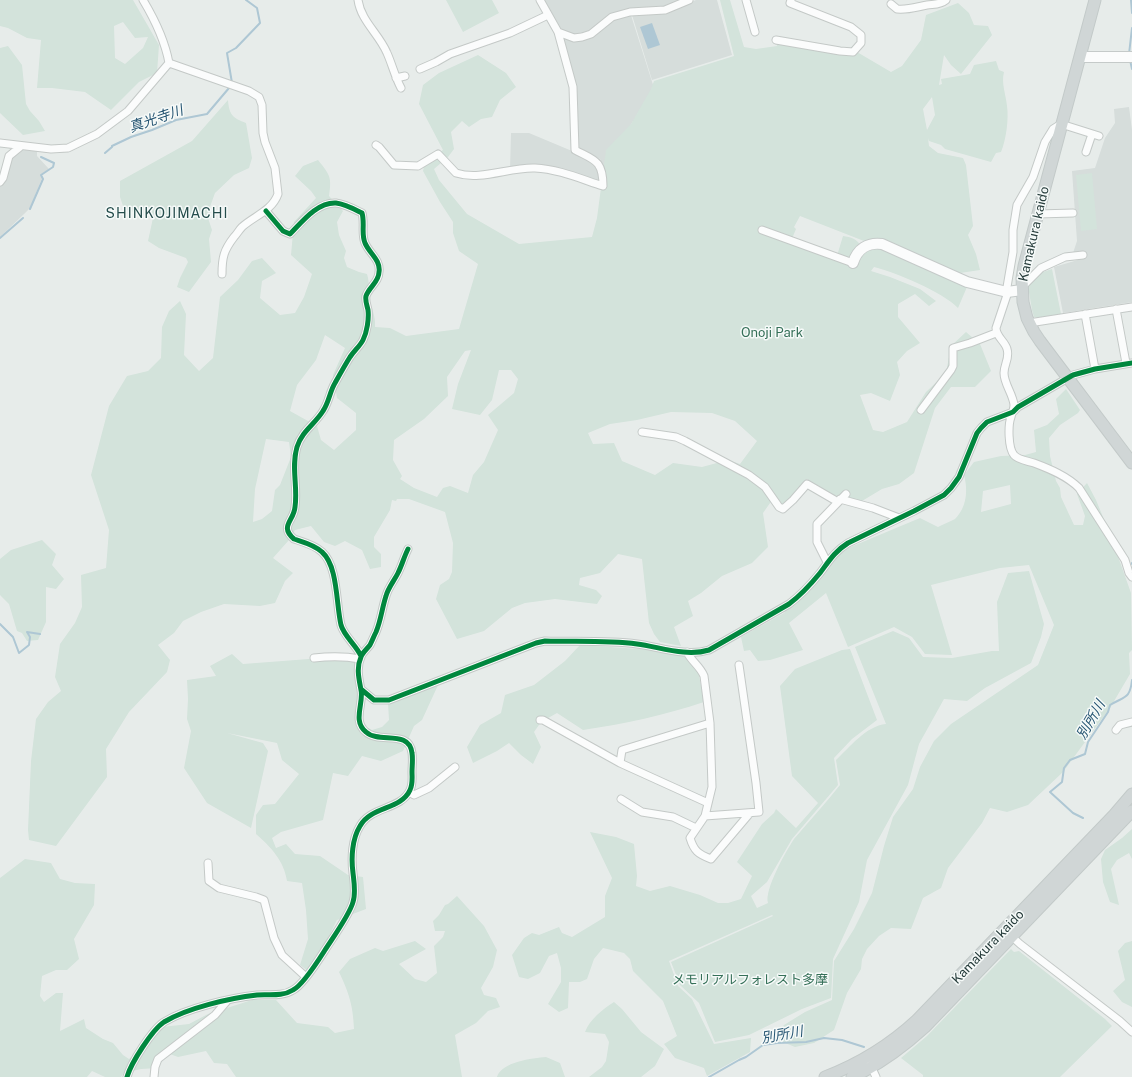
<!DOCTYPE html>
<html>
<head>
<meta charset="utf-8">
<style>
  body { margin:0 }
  canvas { display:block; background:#e7ecea }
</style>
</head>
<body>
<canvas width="1132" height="1077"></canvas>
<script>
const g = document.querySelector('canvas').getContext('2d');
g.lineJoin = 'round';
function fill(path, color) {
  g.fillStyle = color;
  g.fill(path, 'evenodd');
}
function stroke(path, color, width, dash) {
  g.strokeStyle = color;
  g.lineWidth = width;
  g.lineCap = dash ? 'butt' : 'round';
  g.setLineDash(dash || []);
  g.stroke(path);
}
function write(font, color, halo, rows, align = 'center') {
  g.font = font + ' "Public Sans","Noto Sans JP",sans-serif';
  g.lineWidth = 3;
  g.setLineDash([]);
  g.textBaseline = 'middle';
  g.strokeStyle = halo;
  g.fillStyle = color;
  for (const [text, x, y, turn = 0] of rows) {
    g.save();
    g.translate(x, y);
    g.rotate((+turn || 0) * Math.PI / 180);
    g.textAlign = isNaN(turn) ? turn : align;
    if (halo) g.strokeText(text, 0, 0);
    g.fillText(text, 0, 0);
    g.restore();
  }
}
const built = new Path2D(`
  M 544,0 L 681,0 L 665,7 L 629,9 L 654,88 L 606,164 L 603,165 L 600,159 L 578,148 L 576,128 L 577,88 L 562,34 Z
  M 696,0 L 717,0 L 732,55 L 652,80 L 632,15 L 665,13 Z
  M 1129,107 L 1132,130 L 1132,302 L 1063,313 L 1054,267 L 1078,260 L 1077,252 L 1073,253 L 1077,241 L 1072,171 L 1095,168 L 1105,138 L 1115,123 L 1114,109 Z
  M 511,133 L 529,133 L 572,151 L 594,164 L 599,171 L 599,176 L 598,182 L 558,170 L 510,170 Z
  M 21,150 L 37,151 L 37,156 L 49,169 L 40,175 L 42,178 L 30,208 L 24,214 L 0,237 L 0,186 L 7,179 L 10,163 L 13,156 Z`);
const green = new Path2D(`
  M 0,0 L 133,0 L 159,45 L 157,73 L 139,82 L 111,110 L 85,92 L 52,88 L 37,88 L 41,40 L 27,38 L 8,28 L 0,26 ZM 123,22 L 135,38 L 148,37 L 143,48 L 125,64 L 115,58 L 114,26 Z
  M 446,0 L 492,0 L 499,13 L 463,32 Z
  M 720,0 L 730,0 L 744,47 L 756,49 L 777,46 L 776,40 L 857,52 L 891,72 L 902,66 L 921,40 L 926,15 L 958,3 L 969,13 L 974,25 L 988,26 L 992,35 L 961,74 L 951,65 L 944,55 L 939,85 L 942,84 L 941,79 L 970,74 L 974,65 L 996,61 L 999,70 L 1004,72 C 1001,83 1006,95 1007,106 C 1009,118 1006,141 1001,152 L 996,153 L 991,162 L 945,149 L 941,145 L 929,141 L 928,138 L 929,146 L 938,153 L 963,158 L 966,165 L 973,226 L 968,235 L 976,254 L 980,270 L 960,273 L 884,241 L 873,239 L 864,241 L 800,216 L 794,227 L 796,229 L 791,241 L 836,259 L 843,236 C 851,237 857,239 861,246 L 871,241 L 970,280 L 958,308 C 941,291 897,273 874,267 L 871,271 L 890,277 L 920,289 L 936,301 L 929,306 L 915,294 L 898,304 L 898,317 L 920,343 L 907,351 L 897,362 L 900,375 L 890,401 L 871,393 L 860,395 L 873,430 L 883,432 L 907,422 L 926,392 L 946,373 L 951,346 L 966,332 L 980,344 L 991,371 L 975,387 L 951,387 L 935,408 L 914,473 L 899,484 L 882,489 L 862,501 L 828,494 L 807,479 L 791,498 L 783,505 L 781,504 L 775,496 L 763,513 L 768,547 L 752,563 L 722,576 L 701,593 L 688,601 L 693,616 L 674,627 L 681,646 L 660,642 L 654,634 L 649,623 L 642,559 L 618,554 L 600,573 L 580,578 L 579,585 L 596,590 L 602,596 L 597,604 L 555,599 L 525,603 L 512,608 L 484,631 L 457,639 L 436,599 L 440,585 L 449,579 L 452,572 L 453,543 L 445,512 L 409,499 L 397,499 L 396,501 L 392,500 L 390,510 L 374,537 L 374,547 L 381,554 L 381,567 L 370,569 L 362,550 L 345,541 L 335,546 L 324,542 L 311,526 L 295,530 L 289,540 L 273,558 L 293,573 L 285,581 L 275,603 L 260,606 L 224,604 L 201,612 L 183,621 L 174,633 L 158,645 L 170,660 L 167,672 L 129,712 L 106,749 L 107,777 L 56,846 L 29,840 L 28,830 L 31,761 L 36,719 L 48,702 L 61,691 L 55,677 L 60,644 L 75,623 L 82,607 L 81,575 L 106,568 L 109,530 L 91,475 L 109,406 L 127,376 L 148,371 L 161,358 L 162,327 L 169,311 L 180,301 L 186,314 L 184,355 L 199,371 L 213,358 L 220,297 L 238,280 L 252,261 L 262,258 L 276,273 L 262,281 L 260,298 L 280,315 L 295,313 L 304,297 L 312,274 L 291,255 L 294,222 L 316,198 L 311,191 L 295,176 L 303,166 L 318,160 C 330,175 332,177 329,196 L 343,211 L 337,222 L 339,235 L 346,251 L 344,258 L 347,267 L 359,272 L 367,274 C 370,284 368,289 369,297 C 371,308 376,316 375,327 L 390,328 L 406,336 L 459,329 L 478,264 L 459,251 L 453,233 L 453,222 L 440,202 L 423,171 L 425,162 L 443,150 L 419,104 L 423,85 L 439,73 L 478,55 L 506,73 L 516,87 L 500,100 L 492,117 L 481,119 L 469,127 L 462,121 L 451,132 L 454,149 L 448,157 L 434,169 L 439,180 L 467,214 L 519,244 L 592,237 L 597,218 L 606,150 L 631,124 L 651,89 L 654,81 L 734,56 ZM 932,97 L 935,115 L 927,130 L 923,109 ZM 325,335 L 345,348 L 333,375 L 337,398 L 356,413 L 356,430 L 334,450 L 321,440 L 317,426 L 290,411 L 297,385 L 316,360 ZM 471,350 L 458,384 L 452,409 L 480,415 L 492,400 L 499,370 L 511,370 L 518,379 L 514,393 L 488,415 L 498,430 L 484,462 L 473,475 L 468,493 L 450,486 L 443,488 L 437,497 L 414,488 L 400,479 L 402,476 L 393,460 L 394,440 L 424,419 L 448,396 L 447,377 L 465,351 ZM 671,412 L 712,413 L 735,421 L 757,441 L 740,464 L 728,460 L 702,467 L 673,463 L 655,475 L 622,461 L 614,443 L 593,444 L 588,433 L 610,424 L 637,420 ZM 266,439 L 289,442 L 291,457 L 280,485 L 275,490 L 272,511 L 262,519 L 253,522 L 255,489 Z
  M 8,46 L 22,65 L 26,104 L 30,111 L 39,121 L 45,131 L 23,135 L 0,113 L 0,48 Z
  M 228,100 C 229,115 233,118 246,123 L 252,158 L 249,168 L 234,175 L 215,193 L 207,215 L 212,230 L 209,239 L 211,262 L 189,292 L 177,287 L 180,278 L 188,262 L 186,258 L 159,248 L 148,241 L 153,218 L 124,209 L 120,197 L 120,181 L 192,141 Z
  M 1092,173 L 1097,229 L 1081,231 L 1076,175 Z
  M 1052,269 L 1061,314 L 1042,318 L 1034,317 L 1032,310 L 1028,286 L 1043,272 Z
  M 1066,389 L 1080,410 L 1078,413 L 1060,425 L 1049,438 L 1050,456 L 1056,481 L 1060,488 L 1061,497 L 1074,525 L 1083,525 L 1085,516 L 1077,494 L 1087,483 L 1096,500 L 1110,534 L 1131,593 L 1132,650 L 1129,653 L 1130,674 L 1110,708 L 1063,772 L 1028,805 L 1007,812 L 990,808 L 982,823 L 948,868 L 941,888 L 923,898 L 911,929 L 891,928 L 879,936 L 867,949 L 862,959 L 861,969 L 847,993 L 834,1030 L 814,1043 L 795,1047 L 773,1038 L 784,1025 L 805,1012 L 832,1000 L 834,961 L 854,929 L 872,893 L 884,846 L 893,817 L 913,789 L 920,767 L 934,741 L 951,724 L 1038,665 L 1054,625 L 1029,565 L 1000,568 L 931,585 L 952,655 L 925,654 L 912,637 L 894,627 L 848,647 L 826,593 L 789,623 L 803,650 L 770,660 L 758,661 L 750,650 L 744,651 L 741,637 L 784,613 L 802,590 L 841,551 L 920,518 L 938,527 C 943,524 950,522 955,519 C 967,507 968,490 964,475 L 974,462 L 1001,456 L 1025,455 L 1036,452 L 1034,430 L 1047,425 L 1059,414 L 1056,399 ZM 1010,485 L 1011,504 L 981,512 L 983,491 Z
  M 42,540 L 56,554 L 52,565 L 64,579 L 56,589 L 46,587 L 46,622 L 38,640 L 27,641 L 22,633 L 17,631 L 9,604 L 0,595 L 0,559 L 11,550 Z
  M 1029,571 L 1044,624 L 1041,637 L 1031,663 L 985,688 L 967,701 L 944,699 L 919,744 L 908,785 L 867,860 L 859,902 L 833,959 L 831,998 L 802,1009 L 749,1035 L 715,1042 L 699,1003 L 680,985 L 671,962 L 773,916 L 772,915 L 669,961 L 678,986 L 692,999 L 714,1044 L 751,1038 L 750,1052 L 707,1076 L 704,1068 L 675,1058 L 664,1044 L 677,1036 L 663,1001 L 633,971 L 630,959 L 624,953 L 603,948 L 594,959 L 587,979 L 580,982 L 569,982 L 568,1008 L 559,1012 L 548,1004 L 561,982 L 561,968 L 557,953 L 549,956 L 540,973 L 528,979 L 519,977 L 512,955 L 524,938 L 532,933 L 539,935 L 559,927 L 562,933 L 572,937 L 605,917 L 605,896 L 612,878 L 590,832 L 616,837 L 634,844 L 637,876 L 636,886 L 650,891 L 670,886 L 700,895 L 718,903 L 728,903 L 741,899 L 752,876 L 737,862 L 762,824 L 774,813 L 776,809 L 796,828 L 818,803 L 792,776 L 780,686 L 795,669 L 842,650 L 850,649 L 877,720 L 852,739 L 834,758 L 838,785 L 792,839 L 767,882 L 751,896 L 757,908 L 768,903 C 764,890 786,851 794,839 C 809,821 825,804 840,785 L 836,760 C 850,747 866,726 886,724 L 855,647 L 893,631 L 909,638 L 923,657 L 952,658 L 992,651 L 999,651 L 997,602 L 1008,573 Z
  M 580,645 L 639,649 L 683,655 L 698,670 L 704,702 C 665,715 624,724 583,730 L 557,713 L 541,722 L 534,732 L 541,747 L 533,764 L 521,755 L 509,743 L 497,751 L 473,763 L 467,747 L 480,725 L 501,713 L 505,695 L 534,685 L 565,661 Z
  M 232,654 L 243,664 L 322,658 L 359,661 L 361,718 L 364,726 L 372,730 L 382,727 L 389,720 L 388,703 L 439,683 L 422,720 L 414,726 L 403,751 L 381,761 L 362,756 L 348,776 L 333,773 L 323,820 L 281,832 L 272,838 L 276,848 L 286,844 L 295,854 L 320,856 L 348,875 L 363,877 L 366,909 L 337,920 L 323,948 L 308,971 L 300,965 L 308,939 L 306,910 L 302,883 L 287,881 C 284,861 271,847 256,834 L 256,815 L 263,805 L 275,804 L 299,774 L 282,760 L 277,743 L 227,733 L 263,743 L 268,751 L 251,828 L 207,803 L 184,768 L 191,731 L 187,719 L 188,699 L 187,680 L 216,676 L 210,666 Z
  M 1132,829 L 1132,859 L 1129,853 L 1117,860 L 1111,869 L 1119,905 L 1110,902 L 1103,882 L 1101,859 L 1105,850 L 1122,838 Z
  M 25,859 L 51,863 L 60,879 L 75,883 L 95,884 L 94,905 L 74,939 L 79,959 L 67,970 L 56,970 L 42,976 L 40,996 L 44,1002 L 56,993 L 63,993 L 60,1031 L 84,1019 L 86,1028 L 103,1039 L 113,1043 L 123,1055 L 129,1059 L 149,1044 L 162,1027 L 189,1024 L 208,1014 L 252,1000 L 276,1000 L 297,1023 L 328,1027 L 335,1033 L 354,1029 C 353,1005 349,993 339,972 L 350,959 L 375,948 L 383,951 L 415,941 L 426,949 L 399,964 L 415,979 L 426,982 L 437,973 L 434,946 L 443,937 L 445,931 L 435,931 L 433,921 L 439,915 L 445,905 L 448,904 L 457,896 L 484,926 L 497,950 L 493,967 L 481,988 L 484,995 L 496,998 L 500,1007 L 488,1011 L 476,1023 L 455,1035 L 462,1077 L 236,1077 L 227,1064 L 214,1063 L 206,1051 L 178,1057 L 167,1053 L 158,1068 L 141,1069 L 124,1073 L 121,1077 L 105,1077 L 92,1071 L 87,1077 L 0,1077 L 0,878 Z
  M 1132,941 L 1132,1007 L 1122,1002 L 1113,991 L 1125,980 L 1118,951 L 1125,943 Z
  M 1011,949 L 1014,952 L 1019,951 L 1105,1019 L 1112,1026 L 1060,1077 L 923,1077 L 923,1075 L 901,1058 L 927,1036 Z
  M 614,1002 L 622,1009 L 641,1032 L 664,1049 L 655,1066 L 641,1077 L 589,1077 L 602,1067 L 606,1061 L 609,1042 L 605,1034 L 585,1032 C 590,1019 603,1009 614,1002 Z
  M 546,1057 L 560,1063 L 565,1077 L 497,1077 C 501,1062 533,1058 546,1057 Z`);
const water = new Path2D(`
  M 652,23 L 660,45 L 648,49 L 640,27 Z`);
const stream = new Path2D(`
  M 1131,0 L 1132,13
  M 1129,54 L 1132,28
  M 1130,60 L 1132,69
  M 232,83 L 227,53 L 236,48 L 260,23 L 257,8 L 246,0
  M 105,153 L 112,147 L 112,146 L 131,137 L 152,130 L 176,120 L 207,114 L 229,88
  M 41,157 L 54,163
  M 30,209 L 43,179 L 41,175 L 53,167 L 54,163
  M 0,238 L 23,218
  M 1132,563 L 1132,564
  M 0,624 L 13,637 L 19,653 L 29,645 L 30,637 L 27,632 L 40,634
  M 1083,818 L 1073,813 L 1050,792 L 1062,782 L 1064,768 L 1070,760 L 1085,754 L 1088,742 L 1108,712 L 1110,705 C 1125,696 1130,699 1132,680
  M 709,1077 L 739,1060 L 746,1057 L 763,1045 L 777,1043 L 806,1042 L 824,1038 L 842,1040 L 864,1047`);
const street = new Path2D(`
  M 358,0 C 361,21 379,34 387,53 C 392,64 395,77 401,88
  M 746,0 L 755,32
  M 891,4 L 897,9 C 909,10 916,7 927,5 C 934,4 940,5 946,0
  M 558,32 L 574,38 L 582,37 L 591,34 L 612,17 L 630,12 L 665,10 L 689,0
  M 776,40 L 840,51 L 853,52 L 861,43 L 861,35 L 851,27 L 790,3 L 791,0
  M 169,63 L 249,91 L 259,97 L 262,105 L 263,133 L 265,142 L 275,168 L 278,194 C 272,211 254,216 242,227 C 239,230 237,234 234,237 C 224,250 222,257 222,274
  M 420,69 L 436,62 L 450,54 L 510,33 L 548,15
  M 396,78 L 405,76
  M 1099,136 L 1061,124 L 1053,129 L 1045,142 L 1033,177 L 1017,205 L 1013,230 L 1013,252 L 1007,287 L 1007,295 L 996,328 C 996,337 1005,341 1007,349 C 1010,358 1004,364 1004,373 C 1004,384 1013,394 1014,405 C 1014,410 1012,412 1011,417 C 1008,425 1008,448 1014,455 C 1018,460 1028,461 1034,463 C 1050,469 1067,476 1079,488 L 1125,560 L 1129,573 L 1132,577
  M 0,143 L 51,149 L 68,148 L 97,134 L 128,111 L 169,63 C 165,41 155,20 143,0
  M 376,145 L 379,147 L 394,165 L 418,166 L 438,154 L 456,173 C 481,181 509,167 535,168 C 558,169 581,179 603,186 C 603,160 594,160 575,150 L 573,87 L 558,32 L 540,0
  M 1086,152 L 1092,134
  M 0,182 L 3,178 L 9,156 L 20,147
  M 266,211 L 283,231 L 290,234 C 302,222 317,202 336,203 C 345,204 354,209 362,213 C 365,223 361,234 365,243 C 369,253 381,260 379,272 C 379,282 369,287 366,296 C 365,301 367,305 368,310 C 369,319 367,332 363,340 C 360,346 354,351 350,357 C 345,365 340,374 335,383 C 330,391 329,402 323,411 C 315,424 302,431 297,447 C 291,467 298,487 295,507 C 294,521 279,526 294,539 C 303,542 315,545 322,552 C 338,566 336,604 341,625 C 344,636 356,645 361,656
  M 1038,214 L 1073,213
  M 762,230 L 853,263
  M 1022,287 L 1041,268 L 1065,257 L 1083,255
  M 1116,309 L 1126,363
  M 1085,314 L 1095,369
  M 1029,323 L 1132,307
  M 921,410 L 951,370 L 953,366 L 953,348 L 970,343 L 996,333
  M 642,432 L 676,437 L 685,441 L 749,475 L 765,487 L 779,507 L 783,509 L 793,500 L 807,484 L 838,502
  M 840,499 L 873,508 L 899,518
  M 827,562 L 817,542 L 817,524 L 846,494
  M 687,652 C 691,661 700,666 704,676 L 710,723 L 712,787 L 705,816 L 690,838 C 694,851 698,854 711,859 L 750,813
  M 314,658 C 330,656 345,656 360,659
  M 362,690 L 374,700 L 389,700 L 536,643 L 545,641 C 576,642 607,640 637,644 C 660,647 686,657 709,650 L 789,604 C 801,595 811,584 820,573 C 829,561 835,551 848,543 L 914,511 L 944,495 L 951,488 L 959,477 L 977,433 L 981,428 L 987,422 L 1013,412 L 1018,407 L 1073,375 L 1095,369 L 1132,363
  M 540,720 L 543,720 L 620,763 L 708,803
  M 1116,730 L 1120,725 L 1132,722
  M 620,763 L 622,750 L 710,723
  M 409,792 L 414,795 L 429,788 L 455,767
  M 621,799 L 642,812 L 673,817 L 696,828
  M 705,816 L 759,812 L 756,783 L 739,665
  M 208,863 L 209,881 L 219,888 L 256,897 L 264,900 L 274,938 L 282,955 L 306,977
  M 1009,934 L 1020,944 L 1120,1021 L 1132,1032
  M 870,1064 L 876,1077
  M 127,1077 C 131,1063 152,1030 164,1022 C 187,1008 230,998 257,995 C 269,994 282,997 293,990 C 303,985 318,961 325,950 C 332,939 350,914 353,902 C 356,893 354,882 353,873 C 351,858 352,839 360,826 C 371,806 401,810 410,790 C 413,784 412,777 412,772 C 412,766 413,759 412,753 C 409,729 379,744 366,732 C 352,721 364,703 361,690 C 359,679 356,668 361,657 C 362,653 367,649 370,645 C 372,641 374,636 376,632 C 381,620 382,608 386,596 C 388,588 394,581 398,573 C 402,565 404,557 408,549
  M 154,1077 L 155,1067 L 158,1059 L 215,1015 L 227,1001`);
const secondary = new Path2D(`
  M 1080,57 L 1132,57
  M 853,263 C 857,249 868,242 882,244 L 967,282 L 1007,292 L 1022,290`);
const primary = new Path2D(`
  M 1095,0 L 1024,266 L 1022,278 L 1023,302 L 1027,318 L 1034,332 L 1040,341 L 1132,463
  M 825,1077 C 859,1064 890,1045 917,1020 L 1114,815 L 1132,794
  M 852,1077 C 879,1065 903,1047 925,1027 L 1132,811`);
const cycleway = new Path2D(`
  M 266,211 L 283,231 L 290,234 C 302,222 317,202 336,203 C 345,204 354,209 362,213 C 365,223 361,234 365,243 C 369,253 381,260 379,272 C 379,282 369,287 366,296 C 365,301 367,305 368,310 C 369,319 367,332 363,340 C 360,346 354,351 350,357 C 345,365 340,374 335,383 C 330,391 329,402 323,411 C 315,424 302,431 297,447 C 291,467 298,487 295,507 C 294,521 279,526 294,539 C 303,542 315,545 322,552 C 338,566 336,604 341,625 C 344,636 356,645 361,656
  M 362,690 L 374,700 L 389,700 L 536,643 L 545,641 C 576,642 607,640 637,644 C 660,647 686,657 709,650 L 789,604 C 801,595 811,584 820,573 C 829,561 835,551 848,543 L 914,511 L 944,495 L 951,488 L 959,477 L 977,433 L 981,428 L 987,422 L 1013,412 L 1018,407 L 1073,375 L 1095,369 L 1132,363
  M 127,1077 C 131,1063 152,1030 164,1022 C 187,1008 230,998 257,995 C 269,994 282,997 293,990 C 303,985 318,961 325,950 C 332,939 350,914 353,902 C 356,893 354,882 353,873 C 351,858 352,839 360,826 C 371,806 401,810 410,790 C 413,784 412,777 412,772 C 412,766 413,759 412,753 C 409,729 379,744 366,732 C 352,721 364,703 361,690 C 359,679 356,668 361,657 C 362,653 367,649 370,645 C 372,641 374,636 376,632 C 381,620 382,608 386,596 C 388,588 394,581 398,573 C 402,565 404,557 408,549`);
const streetNames = [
  ["Kamakura kaido",1034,234,-77],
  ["Kamakura kaido",988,947,-46]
];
const parkNames = [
  ["Onoji Park",772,333],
  ["メモリアルフォレスト多摩",750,980]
];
const waterNames = [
  ["真光寺川",156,119,-19],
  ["別所川",1091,720,-60],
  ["別所川",782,1035,-10]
];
const neighbourhoodNames = [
  ["SHINKOJIMACHI",167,214]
];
fill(built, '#d6dddb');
fill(green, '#d3e3db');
fill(water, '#aec7d4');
stroke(stream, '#aec7d4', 2);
stroke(street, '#c4c9c7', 9);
stroke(secondary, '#c5cac9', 12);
stroke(primary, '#c3cac9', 13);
stroke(street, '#fbfcfc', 7);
stroke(secondary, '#fbfcfc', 10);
stroke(primary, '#d0d6d6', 11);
stroke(cycleway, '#00873e', 5);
write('13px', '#273d3c', '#f6faf9', streetNames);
write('13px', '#357058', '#f6faf9', parkNames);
write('italic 14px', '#275673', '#f6faf9', waterNames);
g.letterSpacing = '1px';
write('14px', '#254d4c', '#f6faf9', neighbourhoodNames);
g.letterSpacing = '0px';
</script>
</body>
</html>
